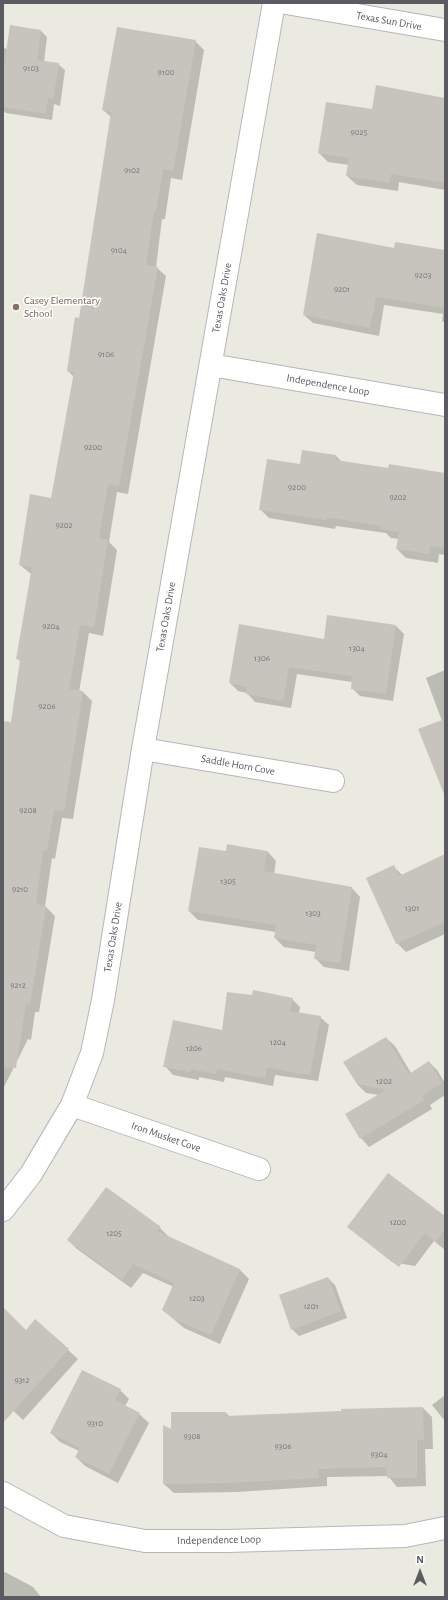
<!DOCTYPE html>
<html>
<head>
<meta charset="utf-8">
<style>
  body { margin:0 }
  #map { position:relative; width:448px; height:1600px; overflow:hidden; background:#ebeae1; font-family:"Alegreya Sans",sans-serif }
  canvas { display:block }
  .frame { position:absolute; inset:0; border:4px solid #5a5c61; pointer-events:none }
  .north { position:absolute; left:400px; top:1552px; width:40px; height:40px; -webkit-text-stroke:3px #fff; paint-order:stroke; rotate:0deg; font-size:11px; font-weight:700; line-height:16px; text-align:center; color:#5a5c61 }
  .north::after { content:''; display:block; margin:auto; width:14px; height:18px; background:#5a5c61; clip-path:polygon(50% 0,100% 100%,50% 72%,0 100%) }
</style>
</head>
<body>
<div id="map">
<canvas width="448" height="1600"></canvas>
<div class="frame"></div>
<div class="north">N</div>
</div>
<script>
const g = document.querySelector('canvas').getContext('2d');
g.lineJoin = 'round';
function fill(path, color) {
  g.fillStyle = color;
  g.fill(path, 'evenodd');
}
function stroke(path, color, width, dash) {
  g.strokeStyle = color;
  g.lineWidth = width;
  g.lineCap = dash ? 'butt' : 'round';
  g.setLineDash(dash || []);
  g.stroke(path);
}
function write(font, color, halo, rows, align = 'center') {
  g.font = font + ' "Alegreya Sans",sans-serif';
  g.lineWidth = 3;
  g.setLineDash([]);
  g.textBaseline = 'middle';
  g.strokeStyle = halo;
  g.fillStyle = color;
  for (const [text, x, y, turn = 0] of rows) {
    g.save();
    g.translate(x, y);
    g.rotate((+turn || 0) * Math.PI / 180);
    g.textAlign = isNaN(turn) ? turn : align;
    if (halo) g.strokeText(text, 0, 0);
    g.fillText(text, 0, 0);
    g.restore();
  }
}
const shadow = new Path2D(`
  M 41,31 L 47,37 L 44,62 L 58,64 L 65,70 L 60,106 L 54,104 L 52,120 L 6,113 L 3,110 L 3,48 L 8,49 Z
  M 195,41 L 204,50 L 182,180 L 171,178 L 165,219 L 162,219 L 156,267 L 166,276 L 128,494 L 117,492 L 109,542 L 117,550 L 103,636 L 89,633 L 79,692 L 83,692 L 92,701 L 73,819 L 62,818 L 55,859 L 52,858 L 45,906 L 55,916 L 39,1012 L 35,1012 L 31,1040 L 28,1039 L 3,1089 L 3,722 L 11,723 L 21,662 L 18,659 L 31,574 L 20,565 L 52,499 L 74,377 L 68,371 L 80,319 L 111,117 L 103,110 Z
  M 445,99 L 445,190 L 399,182 L 398,191 L 357,185 L 347,176 L 349,165 L 328,162 L 319,153 L 372,110 Z
  M 395,249 L 445,251 L 445,323 L 442,321 L 443,314 L 384,305 L 379,336 L 313,323 L 304,315 Z
  M 336,456 L 342,462 L 445,476 L 445,555 L 439,554 L 438,563 L 406,558 L 397,549 L 399,539 L 391,538 L 386,533 L 336,526 L 335,529 L 269,518 L 260,509 L 300,465 Z
  M 396,626 L 404,634 L 393,701 L 360,696 L 352,688 L 352,682 L 297,674 L 291,708 L 255,702 L 247,693 L 238,691 L 230,683 L 324,640 Z
  M 445,670 L 445,763 L 442,721 L 426,678 Z
  M 267,851 L 276,861 L 274,874 L 351,887 L 360,897 L 349,971 L 324,967 L 315,958 L 316,952 L 284,947 L 275,938 L 276,932 L 198,920 L 189,911 L 227,852 Z
  M 394,867 L 402,875 L 445,868 L 445,934 L 406,952 L 397,943 Z
  M 292,999 L 300,1007 L 299,1013 L 320,1017 L 329,1025 L 318,1081 L 275,1075 L 273,1086 L 225,1077 L 224,1082 L 199,1077 L 199,1080 L 173,1075 L 165,1066 L 223,1031 Z
  M 386,1038 L 395,1046 L 411,1073 L 429,1062 L 437,1070 L 445,1083 L 445,1095 L 430,1105 L 432,1109 L 369,1147 L 361,1138 L 379,1095 L 366,1093 L 357,1084 Z
  M 445,1217 L 445,1250 L 434,1241 L 415,1266 L 392,1262 L 348,1227 Z
  M 160,1228 L 169,1237 L 240,1270 L 249,1279 L 220,1344 L 184,1328 L 163,1310 L 174,1287 L 143,1273 L 131,1288 L 77,1249 L 68,1240 Z
  M 328,1278 L 335,1285 L 347,1318 L 299,1336 L 292,1329 Z
  M 3,1315 L 26,1331 L 35,1320 L 78,1359 L 23,1420 L 3,1401 Z
  M 120,1390 L 129,1399 L 125,1406 L 139,1414 L 149,1423 L 118,1483 L 85,1466 L 76,1457 L 79,1451 L 60,1442 L 51,1433 Z
  M 445,1395 L 445,1421 L 432,1405 Z
  M 423,1408 L 432,1417 L 433,1449 L 425,1449 L 426,1486 L 397,1487 L 388,1476 L 327,1477 L 327,1486 L 237,1492 L 174,1493 L 164,1484 L 172,1431 L 226,1413 L 230,1417 Z
  M 3,1571 L 33,1587 L 41,1597 L 3,1597 Z`);
const building = new Path2D(`
  M 10,25 L 41,30 L 37,60 L 59,63 L 53,99 L 48,98 L 46,114 L 3,107 L 3,73 Z
  M 117,27 L 196,40 L 173,171 L 163,169 L 156,211 L 154,210 L 146,265 L 158,267 L 119,486 L 108,484 L 99,539 L 108,540 L 94,627 L 80,625 L 69,689 L 83,691 L 64,811 L 54,810 L 47,851 L 43,850 L 36,904 L 46,906 L 30,1004 L 26,1003 L 16,1068 L 3,1067 L 3,721 L 11,722 L 20,660 L 16,659 L 32,567 L 19,565 L 30,494 L 51,498 L 74,372 L 67,371 L 75,317 L 79,318 L 111,112 L 102,110 Z
  M 376,85 L 445,98 L 445,183 L 391,174 L 389,183 L 346,176 L 349,158 L 318,153 L 326,102 L 372,109 Z
  M 317,233 L 394,248 L 395,242 L 445,250 L 445,308 L 376,297 L 370,328 L 303,315 Z
  M 302,450 L 336,455 L 336,460 L 388,468 L 389,464 L 445,473 L 445,548 L 430,546 L 429,554 L 396,549 L 399,532 L 381,529 L 381,526 L 327,517 L 326,520 L 259,510 L 267,459 L 300,464 Z
  M 327,615 L 396,625 L 386,694 L 351,689 L 352,676 L 289,667 L 283,701 L 246,694 L 247,687 L 229,683 L 239,624 L 324,639 Z
  M 445,719 L 445,794 L 444,794 L 418,729 Z
  M 227,844 L 267,851 L 264,871 L 352,887 L 340,963 L 314,959 L 316,945 L 274,938 L 276,925 L 188,911 L 199,847 L 226,851 Z
  M 445,854 L 445,922 L 396,944 L 366,878 L 394,865 L 399,876 Z
  M 253,990 L 293,998 L 290,1011 L 321,1016 L 310,1074 L 300,1074 L 267,1067 L 265,1078 L 217,1069 L 216,1074 L 191,1069 L 191,1072 L 163,1067 L 173,1020 L 222,1030 L 227,992 L 252,995 Z
  M 386,1037 L 409,1074 L 429,1061 L 442,1083 L 422,1096 L 424,1100 L 360,1139 L 345,1114 L 386,1090 L 357,1084 L 343,1062 Z
  M 388,1173 L 445,1216 L 445,1230 L 436,1242 L 425,1233 L 399,1267 L 347,1227 Z
  M 106,1187 L 161,1227 L 157,1231 L 240,1269 L 211,1335 L 174,1319 L 162,1310 L 174,1283 L 133,1264 L 122,1280 L 67,1240 Z
  M 328,1277 L 341,1311 L 291,1330 L 279,1295 Z
  M 3,1307 L 26,1330 L 35,1319 L 69,1349 L 3,1423 Z
  M 82,1370 L 121,1389 L 115,1400 L 140,1413 L 109,1474 L 75,1457 L 80,1448 L 50,1433 Z
  M 423,1407 L 424,1440 L 417,1440 L 417,1478 L 387,1478 L 386,1467 L 318,1469 L 319,1478 L 227,1483 L 163,1484 L 163,1425 L 171,1429 L 171,1412 L 226,1412 L 226,1416 L 341,1411 L 341,1409 Z`);
const minor = new Path2D(`
  M 286,3 L 445,30
  M 211,365 L 445,405
  M 143,749 L 333,781
  M 72,1105 L 259,1169
  M 3,1210 L 31,1174 L 72,1105 L 92,1053 L 103,1000 L 143,749 L 274,3
  M 3,1493 L 64,1526 L 145,1541 L 227,1541 L 405,1536 L 445,1528`);
const markers = [
  [16,307,4,"#8d6e63"]
];
const numberNames = [
  ["9103",31,68],
  ["9100",166,72],
  ["9025",359,132],
  ["9102",132,170],
  ["9104",119,250],
  ["9203",423,275],
  ["9201",342,289],
  ["9106",106,354],
  ["9200",93,447],
  ["9200",297,487],
  ["9202",398,497],
  ["9202",64,525],
  ["9204",51,626],
  ["1304",357,648],
  ["1306",262,658],
  ["9206",47,706],
  ["9208",28,810],
  ["1305",228,881],
  ["9210",20,889],
  ["1301",412,908],
  ["1303",313,913],
  ["9212",18,985],
  ["1204",278,1042],
  ["1206",194,1048],
  ["1202",384,1081],
  ["1200",398,1222],
  ["1205",114,1233],
  ["1203",197,1298],
  ["1201",311,1306],
  ["9312",22,1380],
  ["9310",95,1423],
  ["9308",192,1436],
  ["9306",283,1446],
  ["9304",379,1454]
];
const streetNames = [
  ["Texas Sun Drive",389,21,10],
  ["Texas Oaks Drive",222,298,-80],
  ["Independence Loop",328,385,10],
  ["Texas Oaks Drive",166,617,-80],
  ["Saddle Horn Cove",238,765,10],
  ["Texas Oaks Drive",113,937,-81],
  ["Iron Musket Cove",166,1137,19],
  ["Independence Loop",219,1540,-1]
];
const educationNames = [
  ["Casey Elementary",24,301],
  ["School",24,314]
];
fill(shadow, '#0003');
fill(building, '#c7c4be');
stroke(minor, '#b4b6bb', 24);
stroke(minor, '#fff', 22);
for (const [x, y, r, color] of markers) {
  const dot = new Path2D();
  dot.arc(x, y, r, 0, 2 * Math.PI);
  g.fillStyle = color;
  g.fill(dot);
  stroke(dot, '#fff', 1.5);
}
write('9px', '#757678', null, numberNames);
write('11px', '#5a5c61', '#fff', streetNames);
write('11px', '#785e54', '#fff', educationNames, 'left');
</script>
</body>
</html>
